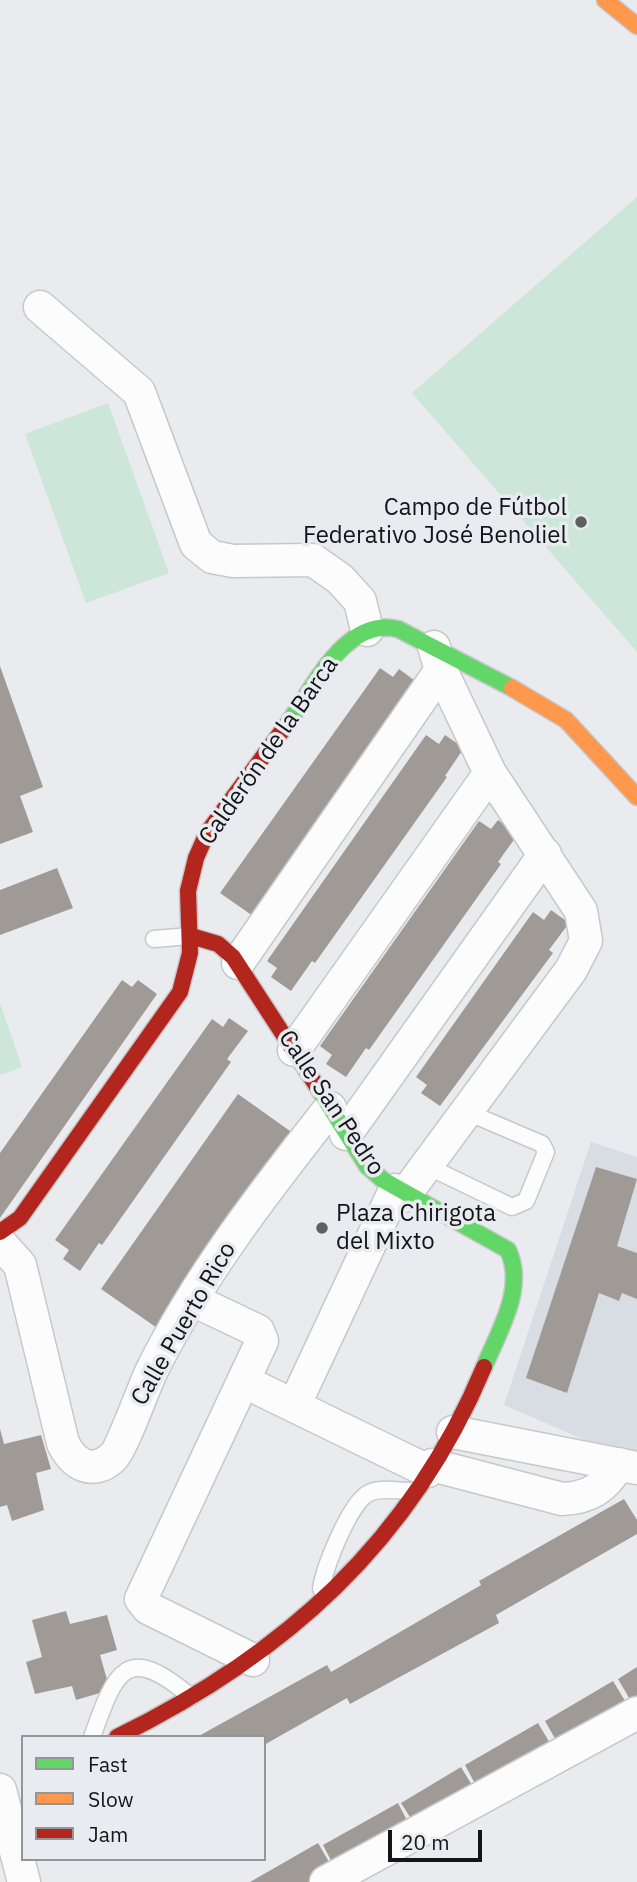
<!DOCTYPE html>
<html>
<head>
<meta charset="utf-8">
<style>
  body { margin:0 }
  #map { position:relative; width:637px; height:1882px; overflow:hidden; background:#e9ebee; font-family:"IBM Plex Sans",sans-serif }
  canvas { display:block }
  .legend { position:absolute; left:21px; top:1735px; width:245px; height:126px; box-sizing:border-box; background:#e8ebef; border:2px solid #949599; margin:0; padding:9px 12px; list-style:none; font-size:21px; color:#151517 }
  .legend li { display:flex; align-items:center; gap:14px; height:35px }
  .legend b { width:35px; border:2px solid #949599 }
  .scale { position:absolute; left:388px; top:1830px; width:94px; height:32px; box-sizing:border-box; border:4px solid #151517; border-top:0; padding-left:9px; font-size:21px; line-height:24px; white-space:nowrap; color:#151517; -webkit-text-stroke:5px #e8ebef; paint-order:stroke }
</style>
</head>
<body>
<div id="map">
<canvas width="637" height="1882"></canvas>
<ul class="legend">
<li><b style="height:9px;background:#63d668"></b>Fast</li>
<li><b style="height:9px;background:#ff974d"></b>Slow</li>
<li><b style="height:9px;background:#b3261e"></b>Jam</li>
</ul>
<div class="scale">20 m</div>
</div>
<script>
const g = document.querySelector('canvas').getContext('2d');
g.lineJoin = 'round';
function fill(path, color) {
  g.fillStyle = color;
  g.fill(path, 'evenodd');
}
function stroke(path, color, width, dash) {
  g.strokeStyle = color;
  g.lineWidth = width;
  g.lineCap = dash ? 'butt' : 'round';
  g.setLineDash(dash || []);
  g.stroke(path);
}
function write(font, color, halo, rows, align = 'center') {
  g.font = font + ' "IBM Plex Sans",sans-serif';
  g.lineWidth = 7;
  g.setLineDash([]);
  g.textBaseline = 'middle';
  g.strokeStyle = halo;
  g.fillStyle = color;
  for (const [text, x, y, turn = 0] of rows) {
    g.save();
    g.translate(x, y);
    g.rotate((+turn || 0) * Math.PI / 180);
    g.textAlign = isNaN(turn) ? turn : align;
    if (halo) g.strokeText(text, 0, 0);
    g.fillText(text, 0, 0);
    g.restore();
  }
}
const built = new Path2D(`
  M 591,1142 L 637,1157 L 637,1452 L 585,1440 L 504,1405 Z`);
const green = new Path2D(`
  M 637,197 L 637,652 L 412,393 Z
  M 108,403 L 169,573 L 86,603 L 25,434 Z
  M 0,1003 L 22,1067 L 0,1075 Z`);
const building = new Path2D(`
  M 0,666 L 43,787 L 20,796 L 33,832 L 0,844 Z
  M 380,668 L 393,677 L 399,669 L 418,683 L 253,916 L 220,893 Z
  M 426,735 L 439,744 L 445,735 L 464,748 L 445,776 L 447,777 L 315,963 L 312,961 L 291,991 L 271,977 L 277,968 L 267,961 Z
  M 498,820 L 518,834 L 498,862 L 501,864 L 369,1050 L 366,1048 L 346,1077 L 326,1064 L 332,1055 L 320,1046 L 479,821 L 491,829 Z
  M 57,868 L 73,908 L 0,935 L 0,890 Z
  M 551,910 L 569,923 L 549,950 L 553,953 L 440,1106 L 421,1093 L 427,1085 L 416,1077 L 533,912 L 544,920 Z
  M 122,980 L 132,987 L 138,980 L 157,994 L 0,1218 L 0,1153 Z
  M 229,1018 L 248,1031 L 227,1059 L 231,1062 L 102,1245 L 99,1243 L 80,1271 L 63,1259 L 69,1250 L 55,1240 L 212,1019 L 223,1027 Z
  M 238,1094 L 297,1136 L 160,1330 L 101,1289 Z
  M 596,1167 L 637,1179 L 617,1246 L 637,1253 L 637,1299 L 622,1293 L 619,1301 L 599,1293 L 567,1393 L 526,1378 Z
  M 0,1429 L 4,1444 L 41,1435 L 51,1469 L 36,1473 L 44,1510 L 12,1521 L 7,1505 L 0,1507 Z
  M 624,1499 L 637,1520 L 637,1534 L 496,1615 L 499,1623 L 350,1704 L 347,1698 L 264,1745 L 264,1737 L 197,1737 L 327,1665 L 331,1672 L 481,1585 L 479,1581 Z
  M 66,1611 L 70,1624 L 107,1615 L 117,1650 L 100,1655 L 110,1690 L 76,1700 L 72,1686 L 35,1694 L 26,1662 L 42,1657 L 32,1620 Z
  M 637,1667 L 637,1707 L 635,1708 L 618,1679 Z
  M 613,1681 L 630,1709 L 561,1749 L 545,1721 Z
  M 538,1723 L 554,1750 L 480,1793 L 465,1765 Z
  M 461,1767 L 476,1792 L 417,1828 L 401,1803 Z
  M 398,1803 L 411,1828 L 336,1870 L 323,1845 Z
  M 318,1843 L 333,1869 L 310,1882 L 250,1882 Z`);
const lane = new Path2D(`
  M 154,939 L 190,936
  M 427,1166 L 512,1207 L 526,1201 L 546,1152 L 542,1144 L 467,1112
  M 321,1589 C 324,1568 350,1502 369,1493 C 381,1487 398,1491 412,1491
  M 92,1737 C 116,1670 126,1642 191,1697`);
const street = new Path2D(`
  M 40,307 L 139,392 L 196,544 L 212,557 L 233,561 L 313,560 L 340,579 L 360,601 L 367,630
  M 238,963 L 441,670
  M 294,1050 L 490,773
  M 346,1134 L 545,854
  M 404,1196 L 571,970 L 586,941 L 581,911 L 490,773 L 441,670 L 434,647
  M 0,1243 L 20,1265 L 63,1443 C 73,1464 92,1476 112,1458 C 121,1451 144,1387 151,1372 C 198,1277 265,1191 330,1108
  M 193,1300 L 258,1331 L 262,1341 L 141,1599 L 148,1608 L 253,1660
  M 243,1381 L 428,1471
  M 294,1406 L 395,1190
  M 453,1432 L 637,1468
  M 432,1465 L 562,1499 C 589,1498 605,1488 619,1464
  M 0,1790 L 24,1882
  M 326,1882 L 637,1713`);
const fast = new Path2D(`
  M 290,720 C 315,685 346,617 398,629 L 512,688
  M 316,1085 L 367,1166 L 383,1180 L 508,1250 C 526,1288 499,1331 484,1367`);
const slow = new Path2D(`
  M 605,0 L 637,26
  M 512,688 L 566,720 L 637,797`);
const jam = new Path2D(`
  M 191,936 L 218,944 L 233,957 L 316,1085
  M 0,1232 L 20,1218 L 180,992 L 190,953 L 188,891 L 196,858 L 207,833 L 290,720
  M 117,1737 C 284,1655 411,1542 484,1367`);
const markers = [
  [581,522,7,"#5f6062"],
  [322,1228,7,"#5f6062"]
];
const poiNames = [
  ["Campo de Fútbol",567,508],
  ["Federativo José Benoliel",567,536],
  ["Plaza Chirigota",336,1214,"left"],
  ["del Mixto",336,1242,"left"]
];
const streetNames = [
  ["Calderón de la Barca",269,751,-55],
  ["Calle San Pedro",331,1103,56],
  ["Calle Puerto Rico",184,1324,-60]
];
fill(built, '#d8dce3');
fill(green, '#cce6da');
fill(building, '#a09a96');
stroke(lane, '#c7c8ca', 19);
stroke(street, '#c7c8ca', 35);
stroke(fast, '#c7c8ca', 19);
stroke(slow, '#c7c8ca', 19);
stroke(jam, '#c7c8ca', 19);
stroke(lane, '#fcfcfc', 16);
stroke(street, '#fcfcfc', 32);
stroke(fast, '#63d668', 16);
stroke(slow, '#ff974d', 16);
stroke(jam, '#b3261e', 16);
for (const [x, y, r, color] of markers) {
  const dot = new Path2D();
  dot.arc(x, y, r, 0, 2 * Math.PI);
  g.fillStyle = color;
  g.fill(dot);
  stroke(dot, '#e8ebef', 2.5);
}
write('24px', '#151517', '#e8ebef', poiNames, 'right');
write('24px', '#151517', '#e8ebef', streetNames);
</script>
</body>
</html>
